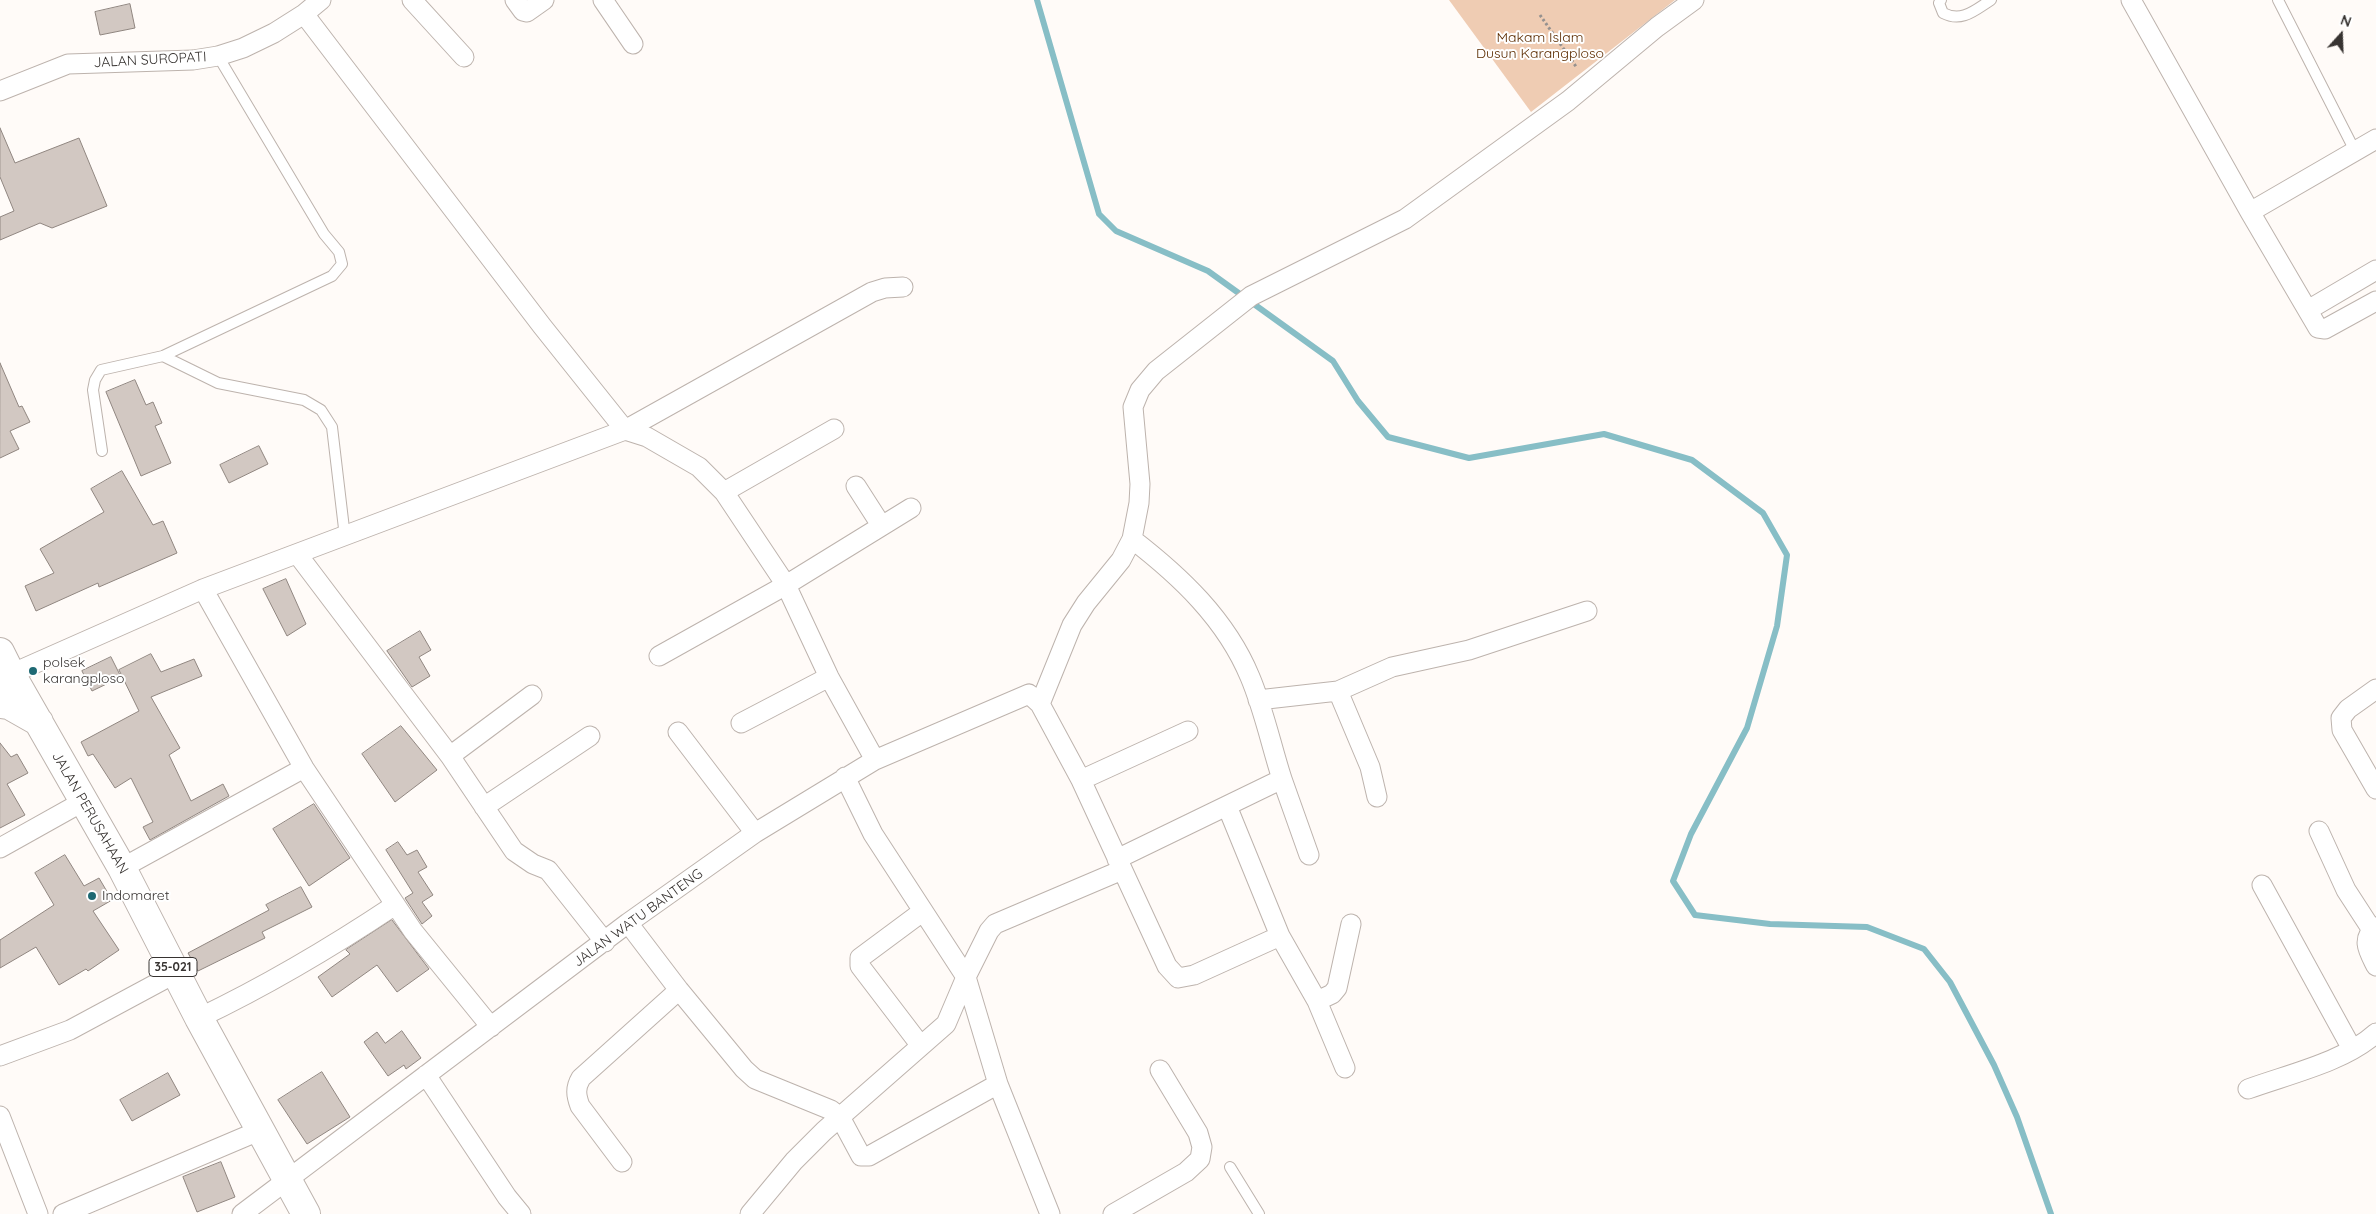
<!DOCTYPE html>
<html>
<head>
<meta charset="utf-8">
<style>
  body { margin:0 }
  #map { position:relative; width:2376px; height:1214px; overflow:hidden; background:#fffbf8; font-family:Quicksand,sans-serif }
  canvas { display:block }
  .north { position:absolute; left:2316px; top:10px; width:50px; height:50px; -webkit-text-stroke:4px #fff; paint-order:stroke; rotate:20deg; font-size:14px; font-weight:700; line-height:20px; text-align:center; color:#373331 }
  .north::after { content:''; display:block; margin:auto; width:18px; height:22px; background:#373331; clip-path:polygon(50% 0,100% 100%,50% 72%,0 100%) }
</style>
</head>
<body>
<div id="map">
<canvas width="2376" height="1214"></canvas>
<div class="north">N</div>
</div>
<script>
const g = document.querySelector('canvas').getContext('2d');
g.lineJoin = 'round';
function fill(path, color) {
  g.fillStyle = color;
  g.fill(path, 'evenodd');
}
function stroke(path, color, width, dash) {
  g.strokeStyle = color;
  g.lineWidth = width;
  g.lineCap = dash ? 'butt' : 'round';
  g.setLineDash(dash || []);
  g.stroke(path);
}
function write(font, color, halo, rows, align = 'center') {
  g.font = font + ' Quicksand,sans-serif';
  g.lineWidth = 4;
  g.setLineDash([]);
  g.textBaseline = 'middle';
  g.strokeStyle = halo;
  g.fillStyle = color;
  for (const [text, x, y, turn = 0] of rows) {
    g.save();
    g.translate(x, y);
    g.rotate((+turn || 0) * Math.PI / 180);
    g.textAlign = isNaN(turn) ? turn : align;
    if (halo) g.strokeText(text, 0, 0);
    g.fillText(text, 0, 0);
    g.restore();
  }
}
const green = new Path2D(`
  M 1449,0 L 1675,0 L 1531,112 Z`);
const stream = new Path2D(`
  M 1037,0 L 1099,214 L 1116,231 L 1208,271 L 1333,361 L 1358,401 L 1388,437 L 1469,458 L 1604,434 L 1692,460 L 1763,513 L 1787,555 L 1777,626 L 1747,728 L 1691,834 L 1673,881 L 1695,915 L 1770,924 L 1867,927 L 1924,949 L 1950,982 L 1994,1065 L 2017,1117 L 2051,1214`);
const building = new Path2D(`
  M 130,4 L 135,28 L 100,35 L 95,12 Z
  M 0,128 L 15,163 L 79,138 L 107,206 L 52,228 L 40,223 L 0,240 L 0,217 L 14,211 L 0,177 Z
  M 0,363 L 19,407 L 22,406 L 30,422 L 10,431 L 19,449 L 0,458 Z
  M 135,380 L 146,405 L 153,402 L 162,423 L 155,426 L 171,463 L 141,476 L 106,392 Z
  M 259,446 L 268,464 L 229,483 L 220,465 Z
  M 122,471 L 153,525 L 163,521 L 177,553 L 99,587 L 98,583 L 36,611 L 25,586 L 54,573 L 40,549 L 104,512 L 91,489 Z
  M 286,579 L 306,624 L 287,636 L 263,589 Z
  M 420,631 L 431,650 L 419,657 L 430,676 L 412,687 L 387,651 Z
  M 151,654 L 161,672 L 194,659 L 202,676 L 151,697 L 180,748 L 169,755 L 191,801 L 223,784 L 229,796 L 150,840 L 143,827 L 153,822 L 131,778 L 115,788 L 93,754 L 88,756 L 81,742 L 139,711 L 119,670 Z
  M 111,657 L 121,677 L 92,691 L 82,671 Z
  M 401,726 L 437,770 L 395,802 L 362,754 Z
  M 0,743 L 11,757 L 17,754 L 28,773 L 7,784 L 25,815 L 0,828 Z
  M 314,804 L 350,858 L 309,886 L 273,829 Z
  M 398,842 L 407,855 L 417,850 L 427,867 L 418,872 L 433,895 L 422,902 L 432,916 L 422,924 L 405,898 L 413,893 L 386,850 Z
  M 65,855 L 84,886 L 99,878 L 112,900 L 93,911 L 119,950 L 88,971 L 86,969 L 59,985 L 36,947 L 0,968 L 0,940 L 54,905 L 35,873 Z
  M 301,887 L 312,907 L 262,932 L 265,938 L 198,971 L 188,953 L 269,910 L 266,905 Z
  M 392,920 L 429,969 L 397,992 L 377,965 L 332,997 L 318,977 L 350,954 L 346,950 Z
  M 402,1031 L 421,1058 L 406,1069 L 404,1065 L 388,1076 L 364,1042 L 377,1032 L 385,1043 Z
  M 322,1072 L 350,1117 L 307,1144 L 278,1100 Z
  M 168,1073 L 180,1095 L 132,1121 L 120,1100 Z
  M 221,1162 L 235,1197 L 197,1212 L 183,1177 Z`);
const path = new Path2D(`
  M 1540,15 L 1577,68`);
const service = new Path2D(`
  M 1941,0 L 1939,3 L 1943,13 C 1962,23 1975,10 1991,0
  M 2278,0 L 2355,151
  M 163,356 L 218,383 L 304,400 L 321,410 L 332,427 L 345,537
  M 102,451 L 93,390 L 95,380 L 101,370 L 163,356 L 332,276 L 342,264 L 339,252 L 324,234 L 218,56
  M 1230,1167 L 1259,1214`);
const minor = new Path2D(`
  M 412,0 L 464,57
  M 515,0 L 523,11 L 527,12 L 544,0
  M 603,0 L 633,44
  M 2131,0 L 2250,212 L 2318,328 L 2325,329 L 2376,301
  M 304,14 L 542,326 L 625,430 L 872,292 L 885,288 L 903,287
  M 0,91 L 68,64 L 193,60 L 218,56 L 243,48 L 274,33 L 304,14 L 321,0
  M 2250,212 L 2376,139
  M 2308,310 L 2376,270
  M 856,486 L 881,525
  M 724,492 L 834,429
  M 298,555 L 450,756 L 514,851 L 533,864 L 548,870 L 605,942
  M 203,589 L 304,768 L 413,931 L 491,1027
  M 659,656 L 786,585 L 911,508
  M 11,674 L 203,589 L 625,430 L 647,437 L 699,467 L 724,492 L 786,585 L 829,677 L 875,760
  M 2376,689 L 2348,709 L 2341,718 L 2342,730 L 2376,789
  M 1338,691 L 1370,767 L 1377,797
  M 1258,700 L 1338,691 L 1392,667 L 1469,650 L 1587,611
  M 1040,704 L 1081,780 L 1167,966 L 1178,978 L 1194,975 L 1280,936
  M 741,723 L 829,677
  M 678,732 L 755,833
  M 450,756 L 532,695
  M 845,777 L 873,834 L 966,977 L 998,1084 L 1050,1214
  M 1282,779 L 1309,855
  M 1081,780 L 1188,731
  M 1227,806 L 1280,936 L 1317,1001 L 1345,1068
  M 484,807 L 590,736
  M 2319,831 L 2346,890 L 2372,930
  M 0,848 L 84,801
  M 1117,859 L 1282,779 C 1271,745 1264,710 1250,677 C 1226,619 1180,576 1132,539
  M 122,868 L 304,768
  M 2262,885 L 2352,1049
  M 628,923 L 679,990 L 744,1069 L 755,1079 L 831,1110 L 840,1117 L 861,1156 L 869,1156 L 998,1084
  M 2376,927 C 2360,939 2369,952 2376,966
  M 1317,1001 L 1332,994 L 1337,988 L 1351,924
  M 199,1018 C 268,985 332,947 395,905
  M 921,1046 L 860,966 L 860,958 L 922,912
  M 0,1056 L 70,1030 L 176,973
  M 426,1075 L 507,1197 L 521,1214
  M 2248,1089 C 2289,1074 2344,1062 2376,1033
  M 0,1116 L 38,1214
  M 622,1162 L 580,1106 C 576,1095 575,1088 581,1078 L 679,990
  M 63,1214 L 261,1130
  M 242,1214 L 628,923 L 755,833 L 875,760 L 1029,694 L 1040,704 L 1072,625 L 1086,603 L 1121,560 L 1132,539 L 1139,503 L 1140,484 L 1133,407 L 1140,390 L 1156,371 L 1251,296 L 1405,219 L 1568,101 L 1657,27 L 1694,0
  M 750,1214 L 794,1161 L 824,1131 L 946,1024 L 966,977 L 989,931 L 995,924 L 1122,870
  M 1113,1214 L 1186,1172 L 1200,1159 L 1202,1147 L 1198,1133 L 1160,1070`);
const secondary = new Path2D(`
  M 0,652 L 11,674`);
const primary = new Path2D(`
  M 0,679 L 11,674 L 122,868 L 199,1018 L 306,1214
  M 0,704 L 9,705 L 39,722`);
const markers = [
  [33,671,5,"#1e6973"],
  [92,896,5,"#1e6973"]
];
const shields = [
  [173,967,48]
];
const shieldNames = [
  ["35-021",173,967]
];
const parkNames = [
  ["Makam Islam",1540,38],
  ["Dusun Karangploso",1540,54]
];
const streetNames = [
  ["JALAN SUROPATI",150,60,-3],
  ["JALAN PERUSAHAAN",90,813,60],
  ["JALAN WATU BANTENG",638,918,-36]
];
const poiNames = [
  ["polsek",43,663],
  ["karangploso",43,679],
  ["Indomaret",102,896]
];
fill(green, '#efccb3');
stroke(stream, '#87bec6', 6);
fill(building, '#d2c8c2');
stroke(building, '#908680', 1);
stroke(service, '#bdb3ad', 12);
stroke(minor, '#bdb3ad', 21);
stroke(secondary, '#bdb3ad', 30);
stroke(primary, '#bdb3ad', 30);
stroke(path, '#95918f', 3, [2.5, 2.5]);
stroke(service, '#fff', 10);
stroke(minor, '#fff', 19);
stroke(secondary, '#fff', 28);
stroke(primary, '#fff', 28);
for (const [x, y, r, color] of markers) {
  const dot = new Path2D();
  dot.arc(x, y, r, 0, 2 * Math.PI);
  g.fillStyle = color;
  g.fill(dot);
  stroke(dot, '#fff', 2);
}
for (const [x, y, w] of shields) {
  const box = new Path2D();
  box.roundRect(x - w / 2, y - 9.5, w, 19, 4);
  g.fillStyle = '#fff';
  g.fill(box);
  stroke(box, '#373331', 1);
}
write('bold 12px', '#373331', null, shieldNames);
write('14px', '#5c2c00', '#fff', parkNames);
write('14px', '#373331', '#fff', streetNames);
write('14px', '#373331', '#fff', poiNames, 'left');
</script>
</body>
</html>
